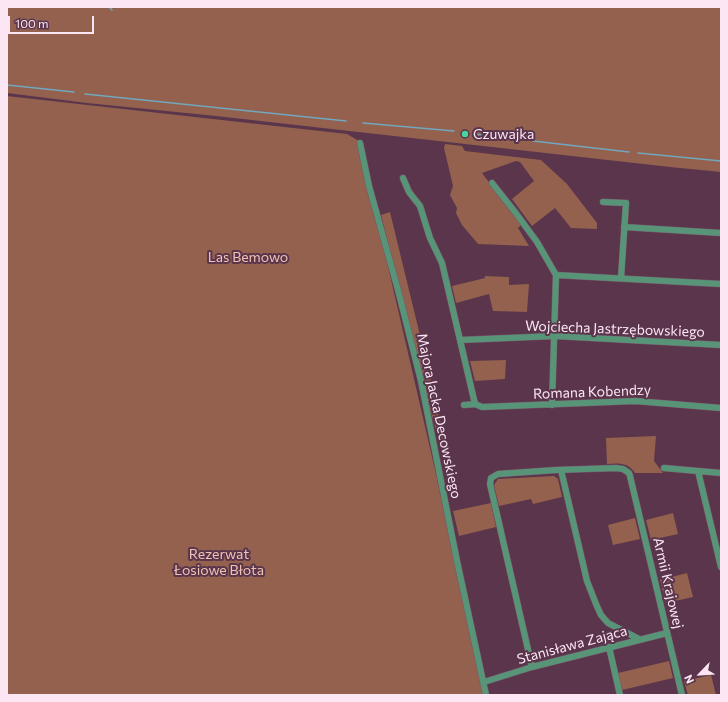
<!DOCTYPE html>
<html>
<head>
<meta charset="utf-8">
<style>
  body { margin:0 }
  #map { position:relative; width:728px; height:702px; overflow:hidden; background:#5a354c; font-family:Commissioner,sans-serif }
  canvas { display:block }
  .frame { position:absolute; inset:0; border:8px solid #fde6f3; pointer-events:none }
  .north { position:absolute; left:680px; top:654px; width:40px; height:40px; -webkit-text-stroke:3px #5a354c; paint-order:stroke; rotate:245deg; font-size:11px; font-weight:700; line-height:16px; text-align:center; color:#fde6f3 }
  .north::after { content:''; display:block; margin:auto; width:14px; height:18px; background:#fde6f3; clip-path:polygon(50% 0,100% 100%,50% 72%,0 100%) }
  .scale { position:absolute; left:8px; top:16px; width:86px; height:18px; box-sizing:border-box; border:2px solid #fde6f3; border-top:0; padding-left:5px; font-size:12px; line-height:14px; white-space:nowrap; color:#fde6f3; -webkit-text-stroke:3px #5a354c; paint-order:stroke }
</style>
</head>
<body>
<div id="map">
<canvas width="728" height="702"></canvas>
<div class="frame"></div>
<div class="north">N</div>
<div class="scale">100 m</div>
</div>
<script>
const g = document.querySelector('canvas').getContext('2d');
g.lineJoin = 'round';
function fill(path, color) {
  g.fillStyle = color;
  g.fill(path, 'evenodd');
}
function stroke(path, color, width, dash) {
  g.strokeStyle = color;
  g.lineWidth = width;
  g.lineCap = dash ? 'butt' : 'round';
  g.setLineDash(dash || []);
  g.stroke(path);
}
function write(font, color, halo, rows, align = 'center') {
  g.font = font + ' Commissioner,sans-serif';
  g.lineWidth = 4;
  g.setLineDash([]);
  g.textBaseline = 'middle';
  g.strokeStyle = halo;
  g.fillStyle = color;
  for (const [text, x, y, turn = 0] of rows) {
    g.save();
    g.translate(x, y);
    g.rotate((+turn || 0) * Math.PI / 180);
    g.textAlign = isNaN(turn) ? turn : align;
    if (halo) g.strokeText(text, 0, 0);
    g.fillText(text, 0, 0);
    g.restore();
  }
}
const green = new Path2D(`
  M 7,7 L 721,7 L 721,172 L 670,167 L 216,116 L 87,103 L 7,93 Z
  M 7,96 L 347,134 L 359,141 L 436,474 L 483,695 L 7,695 Z
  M 445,144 L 462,146 L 465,151 L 541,160 L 567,184 L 597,223 L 597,229 L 571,228 L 555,208 L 532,226 L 512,199 L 534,181 L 520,162 L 516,161 L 482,173 L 521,225 L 518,228 L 529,246 L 478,244 L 462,225 L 456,213 L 457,208 L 450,195 L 453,186 L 444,148 Z
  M 390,212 L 436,401 L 428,401 L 381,215 Z
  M 485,276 L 509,277 L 509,285 L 529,284 L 527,312 L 493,311 L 489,294 L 456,303 L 452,286 L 485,278 Z
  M 506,360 L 505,379 L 475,381 L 470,361 Z
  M 436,404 L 446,444 L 440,445 L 429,405 Z
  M 656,436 L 654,461 L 663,473 L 635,473 C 628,462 618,463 607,464 L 606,438 Z
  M 554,476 L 558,479 L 562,497 L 533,504 L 531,499 L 499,506 L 494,485 L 498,479 Z
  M 491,503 L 496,527 L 459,536 L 453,511 Z
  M 673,513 L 678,534 L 651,540 L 646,520 Z
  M 635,518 L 640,539 L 613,545 L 608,525 Z
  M 687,573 L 693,597 L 666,603 L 660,580 Z
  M 669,661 L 673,678 L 622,690 L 618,673 Z
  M 711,675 L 716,695 L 688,695 L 684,681 Z`);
const stream = new Path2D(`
  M 109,7 L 112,10
  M 7,85 L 74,92
  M 85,94 L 346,121
  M 363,123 L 454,131
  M 473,134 L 521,140
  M 533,141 L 629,152
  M 638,153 L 721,161`);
const minor = new Path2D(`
  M 360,143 L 369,186 L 398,290 L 421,381 L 457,561 L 486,695
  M 403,178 L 409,192 L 420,206 L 430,238 L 442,263 L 475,404
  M 492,183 L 515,212 L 537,242 L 556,275
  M 603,202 L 626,203 L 621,278
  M 624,227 L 721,233
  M 556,275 L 721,284
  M 460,340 L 555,336 L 721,345
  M 464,405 L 475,404 L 482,407 L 635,401 L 721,408
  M 552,405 L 556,275
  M 664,468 L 721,473
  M 561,470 L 587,581 L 596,604 L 601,615 L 608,623 L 639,639
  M 698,471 L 721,567
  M 609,647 L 620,695
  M 532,667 L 490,484 L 491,478 L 498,474 L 556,470 L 616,468 L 623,469 L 629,473 L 630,476 L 682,695
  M 484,682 L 532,667 L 667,633`);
const markers = [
  [465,134,4,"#4bd49b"]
];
const poiNames = [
  ["Czuwajka",473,134]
];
const parkNames = [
  ["Las Bemowo",248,257],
  ["Rezerwat",219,554],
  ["Łosiowe Błota",219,570]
];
const streetNames = [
  ["Wojciecha Jastrzębowskiego",615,329,2],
  ["Romana Kobendzy",592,392,-2],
  ["Majora Jacka Decowskiego",439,416,78],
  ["Armii Krajowej",668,583,77],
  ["Stanisława Zająca",572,645,-15]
];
fill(green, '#93614e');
stroke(stream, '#72a7be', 1.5);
stroke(minor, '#77556a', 7);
stroke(minor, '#589477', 6);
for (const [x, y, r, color] of markers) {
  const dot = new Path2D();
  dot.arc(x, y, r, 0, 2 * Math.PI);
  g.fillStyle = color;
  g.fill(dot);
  stroke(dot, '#5a354c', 1.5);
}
write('14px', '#fde6f3', '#5a354c', poiNames, 'left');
write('14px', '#f1c4b2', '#5a354c', parkNames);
write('14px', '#fde6f3', '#5a354c', streetNames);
</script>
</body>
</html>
